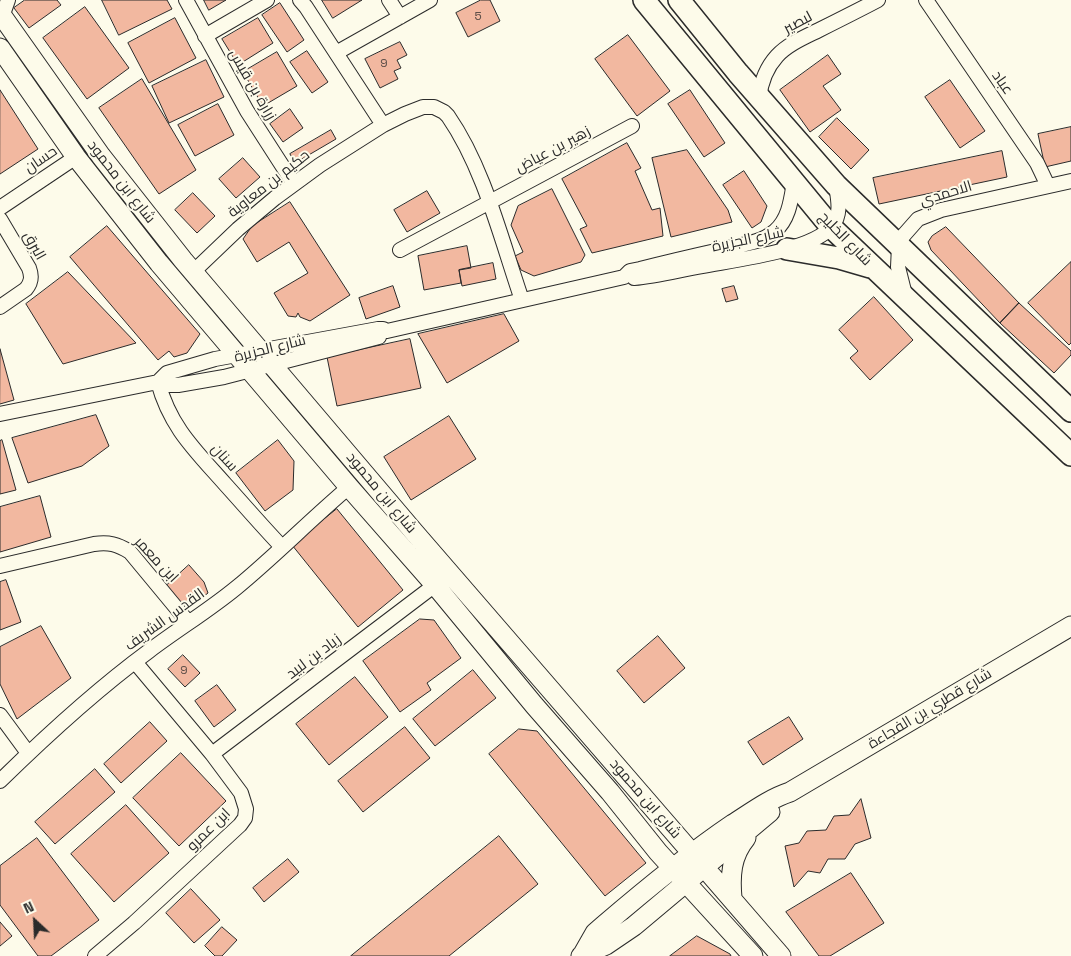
<!DOCTYPE html>
<html>
<head>
<meta charset="utf-8">
<style>
  body { margin:0 }
  #map { position:relative; width:1071px; height:956px; overflow:hidden; background:#fdfbea; font-family:"Space Grotesk",sans-serif }
  canvas { display:block }
  .north { position:absolute; left:10px; top:896px; width:50px; height:50px; -webkit-text-stroke:4px #fdfbea; paint-order:stroke; rotate:335deg; font-size:14px; font-weight:700; line-height:20px; text-align:center; color:#2b2b2b }
  .north::after { content:''; display:block; margin:auto; width:18px; height:22px; background:#2b2b2b; clip-path:polygon(50% 0,100% 100%,50% 72%,0 100%) }
</style>
</head>
<body>
<div id="map">
<canvas width="1071" height="956"></canvas>
<div class="north">N</div>
</div>
<script>
const g = document.querySelector('canvas').getContext('2d');
g.lineJoin = 'round';
function fill(path, color) {
  g.fillStyle = color;
  g.fill(path, 'evenodd');
}
function stroke(path, color, width, dash) {
  g.strokeStyle = color;
  g.lineWidth = width;
  g.lineCap = dash ? 'butt' : 'round';
  g.setLineDash(dash || []);
  g.stroke(path);
}
function write(font, color, halo, rows, align = 'center') {
  g.font = font + ' "Space Grotesk",Cairo,sans-serif';
  g.lineWidth = 4;
  g.setLineDash([]);
  g.textBaseline = 'middle';
  g.strokeStyle = halo;
  g.fillStyle = color;
  for (const [text, x, y, turn = 0] of rows) {
    g.save();
    g.translate(x, y);
    g.rotate((+turn || 0) * Math.PI / 180);
    g.textAlign = isNaN(turn) ? turn : align;
    if (halo) g.strokeText(text, 0, 0);
    g.fillText(text, 0, 0);
    g.restore();
  }
}
const building = new Path2D(`
  M 25,0 L 57,0 L 61,5 L 29,28 L 14,8 Z
  M 102,0 L 167,0 L 172,9 L 119,35 Z
  M 204,0 L 226,0 L 209,10 Z
  M 322,0 L 362,0 L 333,18 Z
  M 481,0 L 490,0 L 500,21 L 468,37 L 456,13 Z
  M 280,3 L 304,40 L 287,52 L 262,15 Z
  M 85,7 L 129,68 L 87,99 L 43,38 Z
  M 175,18 L 196,58 L 149,83 L 128,43 Z
  M 258,18 L 273,43 L 238,65 L 222,39 Z
  M 628,35 L 670,91 L 637,116 L 595,59 Z
  M 400,42 L 407,55 L 397,60 L 401,68 L 394,71 L 398,79 L 380,88 L 365,59 Z
  M 307,51 L 328,82 L 312,93 L 290,62 Z
  M 277,52 L 297,86 L 263,106 L 243,72 Z
  M 828,55 L 841,74 L 823,86 L 841,110 L 810,132 L 780,90 Z
  M 206,60 L 224,97 L 169,123 L 152,86 Z
  M 142,79 L 196,170 L 159,194 L 99,108 Z
  M 950,80 L 985,131 L 960,148 L 925,97 Z
  M 0,90 L 38,149 L 0,174 Z
  M 690,90 L 725,143 L 704,157 L 668,104 Z
  M 218,104 L 234,135 L 195,156 L 178,125 Z
  M 290,109 L 303,128 L 283,142 L 270,124 Z
  M 837,118 L 869,150 L 851,169 L 819,137 Z
  M 1071,127 L 1071,161 L 1045,167 L 1038,134 Z
  M 331,130 L 336,139 L 295,163 L 290,154 Z
  M 627,143 L 641,168 L 635,171 L 652,210 L 660,208 L 663,236 L 592,253 L 580,229 L 587,226 L 562,179 Z
  M 687,150 L 728,210 L 732,222 L 671,237 L 652,158 Z
  M 1002,151 L 1007,177 L 879,204 L 873,178 Z
  M 243,158 L 260,177 L 236,198 L 219,179 Z
  M 744,171 L 767,206 L 761,222 L 752,228 L 723,185 Z
  M 552,189 L 585,255 L 581,262 L 534,276 L 521,270 L 515,256 L 523,252 L 511,225 L 518,206 Z
  M 427,191 L 440,213 L 407,232 L 394,210 Z
  M 193,193 L 215,216 L 197,233 L 175,210 Z
  M 290,202 L 350,295 L 310,321 L 300,317 L 298,313 L 296,317 L 288,316 L 274,293 L 308,273 L 289,242 L 257,262 L 243,239 L 252,226 Z
  M 107,226 L 200,334 L 187,353 L 174,357 L 169,351 L 158,360 L 70,257 Z
  M 946,227 L 1019,303 L 1000,323 L 931,250 L 928,242 L 932,236 Z
  M 467,246 L 471,268 L 459,270 L 461,283 L 424,290 L 418,256 Z
  M 1071,262 L 1071,343 L 1069,345 L 1028,303 Z
  M 493,263 L 496,279 L 462,286 L 459,270 Z
  M 68,272 L 136,343 L 63,364 L 26,304 Z
  M 393,286 L 400,307 L 366,319 L 359,298 Z
  M 734,286 L 738,299 L 726,302 L 722,289 Z
  M 874,297 L 913,340 L 870,380 L 850,358 L 858,351 L 839,330 Z
  M 1019,303 L 1071,351 L 1071,355 L 1054,373 L 1000,323 Z
  M 504,314 L 519,341 L 447,383 L 418,334 Z
  M 410,339 L 421,388 L 337,406 L 327,357 Z
  M 0,349 L 14,400 L 0,404 Z
  M 96,415 L 109,446 L 82,466 L 28,483 L 12,438 Z
  M 449,416 L 476,459 L 411,500 L 384,457 Z
  M 2,440 L 16,490 L 0,494 L 0,441 Z
  M 278,440 L 294,461 L 293,490 L 265,511 L 236,473 Z
  M 40,496 L 51,537 L 0,552 L 0,507 Z
  M 337,509 L 403,590 L 358,627 L 292,545 Z
  M 189,565 L 204,582 L 208,593 L 195,603 L 183,605 L 166,586 Z
  M 6,580 L 21,622 L 0,630 L 0,582 Z
  M 420,619 L 434,620 L 461,658 L 427,683 L 431,690 L 400,712 L 363,661 Z
  M 41,626 L 71,678 L 17,719 L 0,684 L 0,647 Z
  M 658,636 L 685,668 L 644,703 L 617,671 Z
  M 183,655 L 200,673 L 185,687 L 168,669 Z
  M 473,670 L 496,698 L 435,746 L 413,719 Z
  M 355,677 L 388,717 L 329,765 L 296,724 Z
  M 217,685 L 236,710 L 214,727 L 195,701 Z
  M 789,717 L 803,739 L 763,765 L 748,742 Z
  M 150,722 L 167,741 L 121,783 L 104,764 Z
  M 405,727 L 430,758 L 363,812 L 338,781 Z
  M 519,729 L 537,731 L 646,863 L 605,896 L 489,754 Z
  M 181,753 L 226,801 L 179,846 L 133,798 Z
  M 95,769 L 115,792 L 55,844 L 35,822 Z
  M 861,799 L 871,838 L 855,844 L 845,859 L 828,859 L 820,873 L 808,871 L 794,887 L 785,846 L 799,843 L 807,831 L 826,830 L 834,816 L 849,815 Z
  M 126,805 L 169,853 L 114,902 L 71,854 Z
  M 499,836 L 538,884 L 449,956 L 351,956 Z
  M 37,838 L 99,920 L 51,956 L 38,956 L 0,905 L 0,866 Z
  M 288,859 L 299,872 L 264,902 L 253,888 Z
  M 851,873 L 884,923 L 830,956 L 819,956 L 786,912 Z
  M 191,889 L 220,920 L 194,943 L 166,913 Z
  M 0,922 L 12,936 L 0,946 Z
  M 222,927 L 237,940 L 222,956 L 215,956 L 205,946 Z
  M 697,936 L 730,954 L 731,956 L 670,956 Z`);
const street = new Path2D(`
  M 186,0 L 247,111 L 294,184
  M 300,0 L 306,7 L 383,125
  M 389,0 L 400,17
  M 926,0 L 1037,163 L 1048,186
  M 2,17 L 8,0
  M 205,36 L 267,0
  M 336,53 L 430,0
  M 759,98 C 761,82 766,68 777,56 C 788,44 805,37 819,30 C 839,20 859,10 878,0
  M 0,208 L 76,157
  M 0,219 L 29,268 C 32,276 32,282 26,289 L 0,307
  M 400,250 L 632,126
  M 193,272 L 238,229 L 275,198 L 320,165 L 383,125 L 405,114 L 423,107 L 434,107 L 444,112 L 448,116 C 484,168 501,239 522,300
  M 634,278 C 657,276 679,270 702,266 C 733,260 813,251 832,226 C 842,214 838,199 836,185
  M 905,295 L 898,267 L 899,246 L 903,236 L 918,219 L 941,210 L 1071,181
  M 158,382 L 167,373 L 215,359 L 378,329 L 383,329 L 387,331 L 624,277 L 630,271 L 640,269 C 667,262 693,256 720,250 C 737,245 760,244 775,231 C 789,219 791,200 794,182
  M 158,382 C 170,427 195,450 225,484 C 244,505 262,526 282,547
  M 0,414 L 158,382 L 163,385 L 178,385 L 224,377 L 379,337
  M 0,566 L 94,544 C 109,542 117,544 130,552 L 188,622
  M 0,715 L 28,753
  M 212,754 L 435,585
  M 0,781 C 47,735 96,690 149,651 C 178,629 208,611 236,588 C 275,556 310,520 349,487
  M 95,956 L 134,923 L 240,825 L 245,818 L 246,809 L 241,793 L 212,754 L 135,662`);
const secondary = new Path2D(`
  M 0,13 L 101,156 L 183,260 L 414,532 L 781,956
  M 0,48 L 76,157 L 159,263 L 349,487 L 435,585 L 534,705 L 610,792 L 658,852 L 753,956
  M 732,898 C 730,876 731,856 746,838
  M 583,954 L 595,933 L 603,926 C 645,890 687,855 733,824 C 752,812 769,799 790,792 L 1071,626
  M 581,956 L 606,945 L 634,926 L 770,812`);
const primary = new Path2D(`
  M 644,0 L 831,227 L 1071,455
  M 679,0 L 738,73 L 836,185 L 1071,411
  M 787,249 L 839,258 L 870,267`);
const numberNames = [
  ["5",478,17],
  ["9",384,64],
  ["9",184,671]
];
const streetNames = [
  ["لبصير",798,23,-28],
  ["عباد",1002,83,55],
  ["زرارة بن قيس",252,85,60],
  ["زهير بن عياض",553,150,-28],
  ["حسان",41,160,-34],
  ["شارع ابن محمود",121,182,52],
  ["حكيم بن معاوية",269,184,-38],
  ["الاحمدي",946,194,-17],
  ["شارع الخليج",845,239,46],
  ["شارع الجزيرة",748,240,-12],
  ["البرق",34,246,61],
  ["شارع الجزيرة",270,349,-14],
  ["سنان",224,458,48],
  ["شارع ابن محمود",381,493,50],
  ["ابن معمر",156,560,47],
  ["القدس الشريف",165,620,-36],
  ["زياد بن لبيد",314,657,-37],
  ["شارع قطري بن الفجاءة",930,709,-31],
  ["شارع ابن محمود",645,799,49],
  ["ابن عمرو",209,830,-44]
];
fill(building, '#f2b8a0');
stroke(building, '#2b2b2b', 1);
stroke(street, '#2b2b2b', 16);
stroke(secondary, '#2b2b2b', 21);
stroke(primary, '#2b2b2b', 24);
stroke(street, '#fdfbea', 14);
stroke(secondary, '#fdfbea', 19);
stroke(primary, '#fdfbea', 21);
write('12px', '#5d4e48', null, numberNames);
write('15px', '#2b2b2b', '#fdfbea', streetNames);
</script>
</body>
</html>
